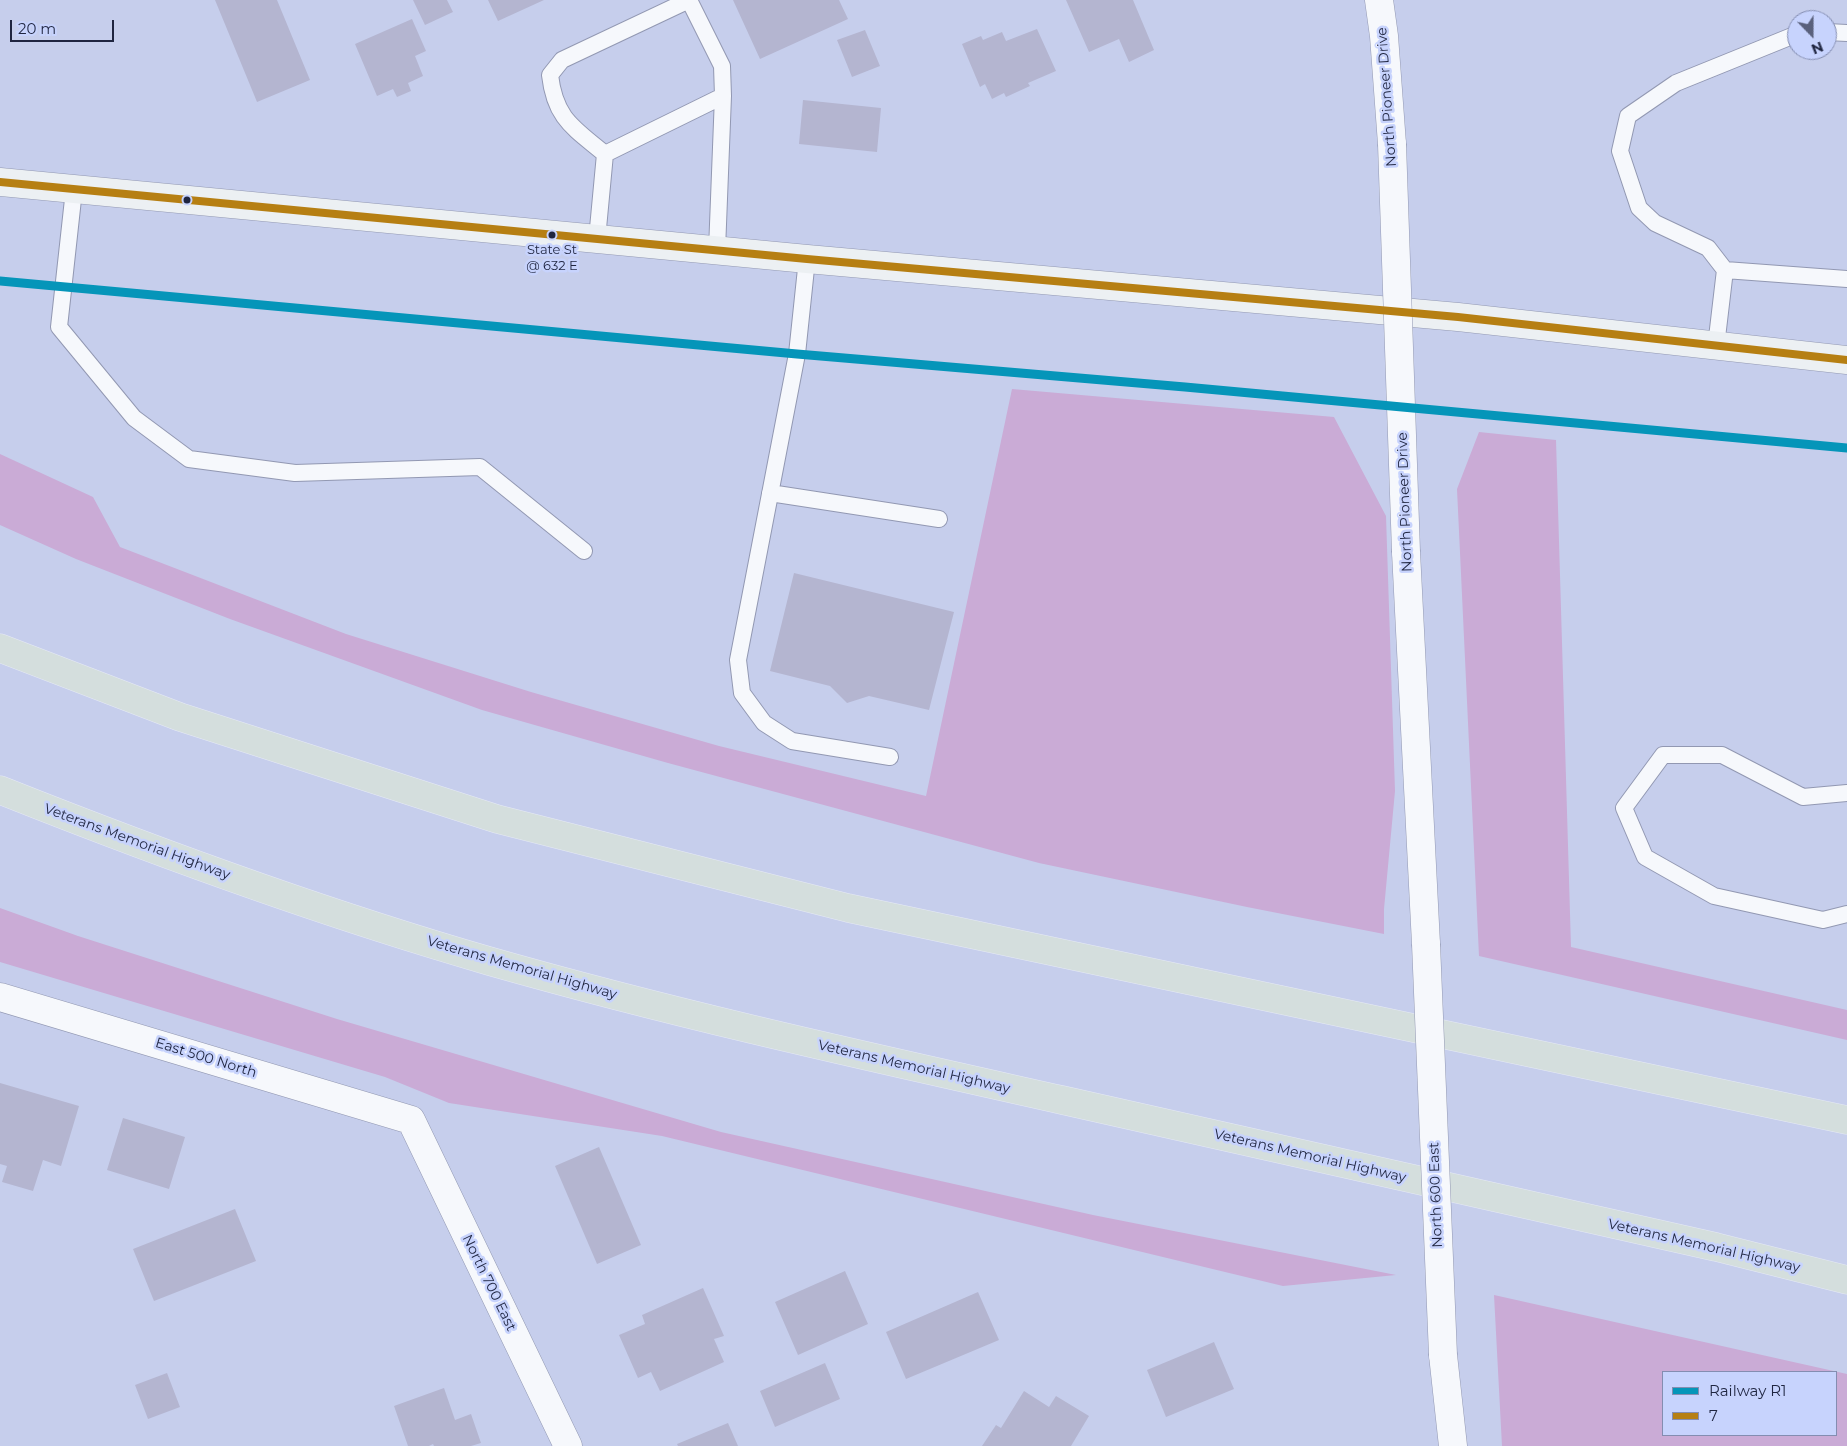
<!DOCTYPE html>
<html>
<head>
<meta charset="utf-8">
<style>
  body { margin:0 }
  #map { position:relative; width:1847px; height:1446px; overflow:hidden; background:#c6ceec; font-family:Montserrat,sans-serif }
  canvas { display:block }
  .legend { position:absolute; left:1662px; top:1371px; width:175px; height:65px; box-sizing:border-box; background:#c7d3fd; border:1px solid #848db1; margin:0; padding:6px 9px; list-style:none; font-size:15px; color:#1f2540 }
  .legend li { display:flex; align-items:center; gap:10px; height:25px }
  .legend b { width:25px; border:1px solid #848db1 }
  .north { position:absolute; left:1787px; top:10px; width:50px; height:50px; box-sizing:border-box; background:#c7d3fd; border:1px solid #848db1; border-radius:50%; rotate:158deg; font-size:14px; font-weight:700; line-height:20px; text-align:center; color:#1f2540 }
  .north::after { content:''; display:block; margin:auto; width:18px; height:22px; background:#59607c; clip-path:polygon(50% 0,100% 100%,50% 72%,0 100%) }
  .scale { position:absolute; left:10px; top:20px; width:104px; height:22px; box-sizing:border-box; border:2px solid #1f2540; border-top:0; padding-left:6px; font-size:15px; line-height:18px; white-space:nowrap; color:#1f2540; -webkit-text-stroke:4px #c7d3fd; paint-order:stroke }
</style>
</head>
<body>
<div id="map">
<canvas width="1847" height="1446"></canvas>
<ul class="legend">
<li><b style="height:6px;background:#0595b9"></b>Railway R1</li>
<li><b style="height:6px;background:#b67f13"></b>7</li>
</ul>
<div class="north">N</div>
<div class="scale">20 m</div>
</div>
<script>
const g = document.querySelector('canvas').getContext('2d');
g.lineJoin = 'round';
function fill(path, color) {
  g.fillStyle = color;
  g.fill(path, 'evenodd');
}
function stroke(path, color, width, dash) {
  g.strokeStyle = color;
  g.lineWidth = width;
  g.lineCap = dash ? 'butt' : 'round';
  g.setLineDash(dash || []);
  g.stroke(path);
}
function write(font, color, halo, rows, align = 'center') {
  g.font = font + ' Montserrat,sans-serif';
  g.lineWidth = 5;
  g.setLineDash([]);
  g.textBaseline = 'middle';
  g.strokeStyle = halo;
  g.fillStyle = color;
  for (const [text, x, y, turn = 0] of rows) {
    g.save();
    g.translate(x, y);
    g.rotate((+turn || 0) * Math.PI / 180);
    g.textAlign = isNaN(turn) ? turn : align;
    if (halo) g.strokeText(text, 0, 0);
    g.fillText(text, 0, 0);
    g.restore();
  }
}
const green = new Path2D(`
  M 1012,389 L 1334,417 L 1386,516 L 1395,791 L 1384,909 L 1384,934 L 1247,907 L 1039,863 L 668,763 L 482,710 L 230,619 L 76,559 L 0,525 L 0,454 L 93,497 L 120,547 L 346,634 L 531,692 L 719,746 L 926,796 Z
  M 1479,432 L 1556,440 L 1571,947 L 1847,1010 L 1847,1040 L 1479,956 L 1457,489 Z
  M 0,908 L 78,936 L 337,1019 L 721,1132 L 1093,1215 L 1396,1275 L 1283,1286 L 662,1136 L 449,1103 L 385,1077 L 0,962 Z
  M 1494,1295 L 1847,1374 L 1847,1446 L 1502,1446 ZM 1663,1372 L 1836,1372 L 1836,1435 L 1663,1435 Z`);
const building = new Path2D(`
  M 215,0 L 277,0 L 310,80 L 257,102 Z
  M 413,0 L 447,0 L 453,12 L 425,25 Z
  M 488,0 L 544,0 L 498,21 Z
  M 733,0 L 839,0 L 848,19 L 760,59 Z
  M 1066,0 L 1133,0 L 1154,50 L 1129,62 L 1119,39 L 1089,52 Z
  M 412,19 L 426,51 L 415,56 L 423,76 L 408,83 L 411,91 L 397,97 L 393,89 L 377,96 L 355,44 Z
  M 1037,29 L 1056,71 L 1028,83 L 1030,86 L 1006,97 L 1004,93 L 992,99 L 985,84 L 980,87 L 962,44 L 981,36 L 983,40 L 1002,32 L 1006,41 Z
  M 865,30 L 880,66 L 852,77 L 837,40 Z
  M 803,100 L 881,108 L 877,152 L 799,144 Z
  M 794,573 L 954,612 L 929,710 L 869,696 L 847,703 L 830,686 L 770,671 Z
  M 0,1083 L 79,1106 L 61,1166 L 43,1160 L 33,1191 L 2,1182 L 7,1166 L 0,1164 Z
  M 123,1118 L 185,1137 L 169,1189 L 107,1170 Z
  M 599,1147 L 641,1245 L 597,1264 L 555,1166 Z
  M 235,1209 L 256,1261 L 154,1301 L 133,1249 Z
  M 845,1271 L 868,1324 L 798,1355 L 775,1302 Z
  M 703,1288 L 724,1336 L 714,1339 L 724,1362 L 660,1391 L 651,1372 L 638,1378 L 619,1335 L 645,1324 L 642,1315 Z
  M 978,1292 L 999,1340 L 906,1379 L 886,1332 Z
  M 1214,1342 L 1234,1389 L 1166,1417 L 1147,1370 Z
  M 825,1363 L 840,1399 L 775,1427 L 760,1391 Z
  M 167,1373 L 180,1407 L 148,1419 L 135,1385 Z
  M 444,1388 L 455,1420 L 471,1414 L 481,1443 L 471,1446 L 434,1446 L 433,1444 L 429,1446 L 408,1446 L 394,1406 Z
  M 1024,1391 L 1049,1407 L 1056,1396 L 1089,1416 L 1071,1446 L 982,1446 L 996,1425 L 1001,1428 Z
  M 728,1423 L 738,1446 L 678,1446 L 677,1444 Z`);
const service = new Path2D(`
  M 689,0 L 722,66 L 723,96 L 717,250
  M 1827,32 L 1847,33
  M 605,154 C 574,128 555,119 550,75 L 562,60 L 689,0
  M 74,190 L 59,327 L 134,418 L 189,459 L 295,473 L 480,467 L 584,551
  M 597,239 L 605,154 L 723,96
  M 807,259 L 797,354 L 738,660 L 742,693 L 764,723 L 792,741 L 890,757
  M 1725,270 L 1847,279
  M 1716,346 L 1725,270 L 1708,248 L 1655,223 L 1639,208 L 1620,151 L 1628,116 L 1676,83 L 1797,34
  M 770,493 L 939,519
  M 1847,793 L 1803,797 L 1722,755 L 1663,755 L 1624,808 L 1645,857 L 1714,896 L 1823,920 L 1847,914`);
const minor = new Path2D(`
  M 0,997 L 411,1120 L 568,1446`);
const tertiary = new Path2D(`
  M 1379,0 L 1384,36 L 1392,144
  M 1406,552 L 1426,944
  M 1443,1355 L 1453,1446`);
const secondary = new Path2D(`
  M 0,182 L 807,259 L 1458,317 L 1847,360`);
const motorway = new Path2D(`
  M 0,648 L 180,717 L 497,819 L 848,908 L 1847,1120
  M 0,790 C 161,854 323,913 489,961 C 678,1015 870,1057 1062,1100 C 1280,1149 1498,1198 1716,1247 L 1847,1280`);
const tertiaryBridge = new Path2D(`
  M 1392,144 L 1406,552
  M 1426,944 L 1443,1355`);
const bus1 = new Path2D(`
  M 0,182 L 807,259 L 1458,317 L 1847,360`);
const rail1 = new Path2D(`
  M 0,281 L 797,354 L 1185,387 L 1847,448`);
const markers = [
  [187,200,4.5,"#1f2540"],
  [552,235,4.5,"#1f2540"]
];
const busNames = [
  ["State St",552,250],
  ["@ 632 E",552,266]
];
const streetNames = [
  ["North Pioneer Drive",1387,97,-94],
  ["North Pioneer Drive",1405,502,-92],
  ["Veterans Memorial Highway",137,842,20],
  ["Veterans Memorial Highway",522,968,16],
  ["East 500 North",206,1058,17],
  ["Veterans Memorial Highway",914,1067,13],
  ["Veterans Memorial Highway",1310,1156,13],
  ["North 600 East",1436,1195,-92],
  ["Veterans Memorial Highway",1704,1246,13],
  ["North 700 East",489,1283,64]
];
fill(green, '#caabd6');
fill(building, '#b4b5d0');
stroke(service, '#9298b2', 18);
stroke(minor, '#9298b2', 29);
stroke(tertiary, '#9298b2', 29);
stroke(secondary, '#9298b2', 29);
stroke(motorway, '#e5e9f6', 29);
stroke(service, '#f6f8fc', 16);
stroke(minor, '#f6f8fc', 28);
stroke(tertiary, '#f6f8fc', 28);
stroke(secondary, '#ecf0f3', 28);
stroke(motorway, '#d4dedd', 28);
stroke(tertiaryBridge, '#9298b2', 29, []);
stroke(tertiaryBridge, '#f6f8fc', 28);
stroke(bus1, '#b67f13', 8);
stroke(rail1, '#0595b9', 9);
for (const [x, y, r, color] of markers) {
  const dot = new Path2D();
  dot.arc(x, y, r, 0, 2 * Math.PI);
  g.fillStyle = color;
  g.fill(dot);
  stroke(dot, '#c7d3fd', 2);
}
write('13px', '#1f2540', '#c7d3fd', busNames);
write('14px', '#1f2540', '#c7d3fd', streetNames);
</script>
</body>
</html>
